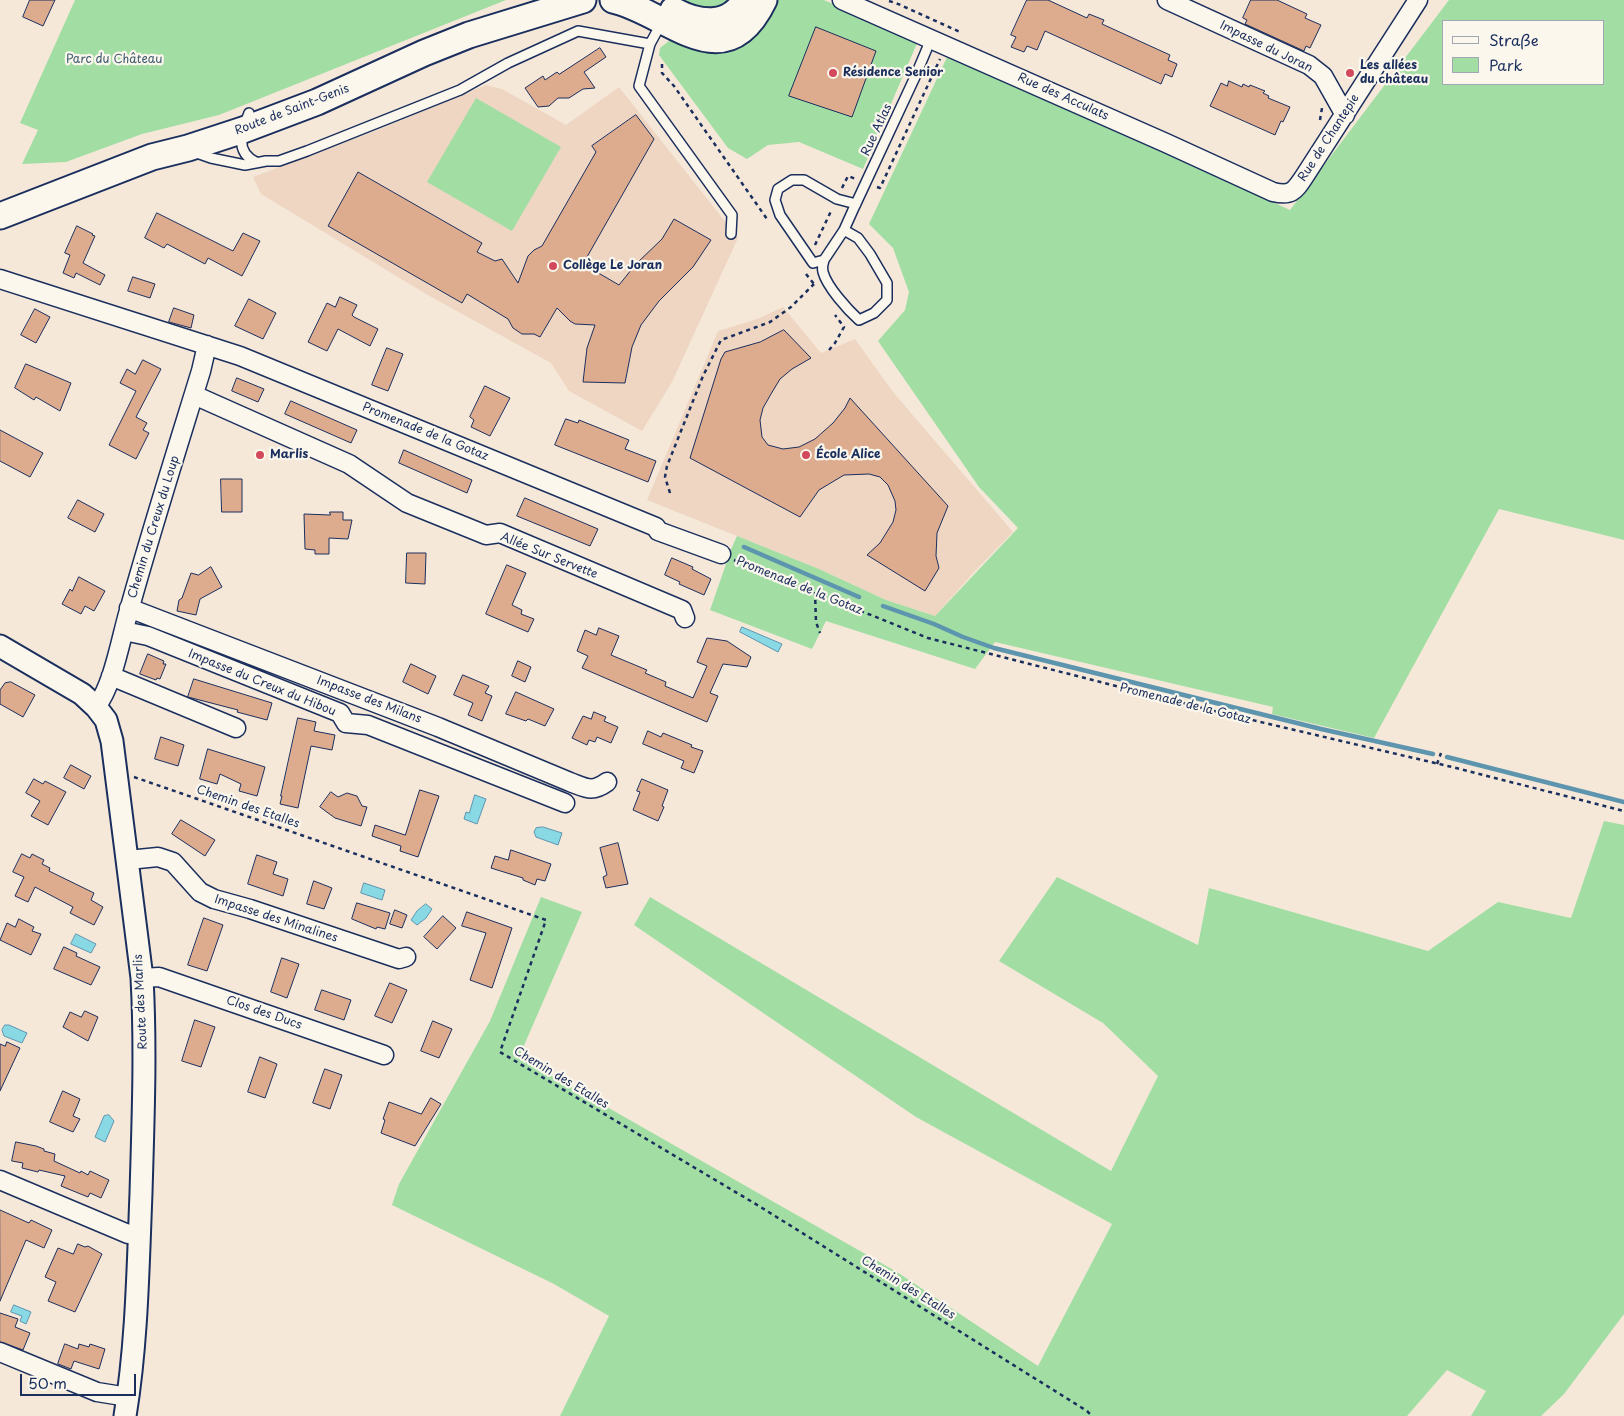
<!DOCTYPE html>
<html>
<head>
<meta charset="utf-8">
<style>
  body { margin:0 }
  #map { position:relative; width:1624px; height:1416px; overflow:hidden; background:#f5e8d9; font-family:"Playpen Sans",sans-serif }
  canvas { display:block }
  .legend { position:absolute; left:1442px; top:20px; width:162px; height:65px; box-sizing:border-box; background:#fbf7ec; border:1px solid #a1a7b3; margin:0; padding:6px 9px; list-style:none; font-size:15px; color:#1b2f5e }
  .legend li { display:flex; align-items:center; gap:10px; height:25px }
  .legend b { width:25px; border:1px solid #a1a7b3 }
  .scale { position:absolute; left:20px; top:1374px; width:116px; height:22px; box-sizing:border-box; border:2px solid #1b2f5e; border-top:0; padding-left:6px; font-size:15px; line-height:18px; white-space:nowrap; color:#1b2f5e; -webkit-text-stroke:4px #fbf7ec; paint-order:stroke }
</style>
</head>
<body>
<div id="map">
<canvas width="1624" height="1416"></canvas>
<ul class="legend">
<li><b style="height:6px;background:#fbf7ec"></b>Straße</li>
<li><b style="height:14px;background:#a2dea4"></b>Park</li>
</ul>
<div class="scale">50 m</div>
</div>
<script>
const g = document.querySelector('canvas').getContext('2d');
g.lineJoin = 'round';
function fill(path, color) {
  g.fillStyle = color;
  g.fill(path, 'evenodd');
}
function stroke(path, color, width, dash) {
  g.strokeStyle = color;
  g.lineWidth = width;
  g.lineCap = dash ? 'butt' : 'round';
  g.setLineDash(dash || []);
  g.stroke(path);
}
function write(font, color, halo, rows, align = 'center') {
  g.font = font + ' "Playpen Sans",sans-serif';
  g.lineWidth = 4.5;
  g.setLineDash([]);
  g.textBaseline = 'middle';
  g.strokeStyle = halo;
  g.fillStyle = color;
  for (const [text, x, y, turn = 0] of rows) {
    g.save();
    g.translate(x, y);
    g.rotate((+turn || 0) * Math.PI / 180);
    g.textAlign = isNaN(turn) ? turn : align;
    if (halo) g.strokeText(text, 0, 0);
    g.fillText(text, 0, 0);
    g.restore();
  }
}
const built = new Path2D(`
  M 486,85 L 502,89 L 566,125 L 619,87 L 738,238 L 672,382 L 642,431 L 569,391 L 551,363 L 426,294 L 261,194 L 253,177 L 375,131 Z
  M 783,307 L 821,353 L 855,339 L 893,392 L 1013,532 L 974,572 L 935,616 L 886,600 L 819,569 L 647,500 L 718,331 L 757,319 Z`);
const green = new Path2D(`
  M 75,0 L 506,0 L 219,115 L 142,134 L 66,162 L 22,164 L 38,130 L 20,123 Z
  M 672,0 L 737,0 L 717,13 Z
  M 772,0 L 824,0 L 918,41 L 863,169 L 799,142 L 768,145 L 747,159 L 728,148 L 659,55 L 660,48 L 670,40 L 678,38 Z
  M 1449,0 L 1624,0 L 1624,540 L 1499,509 L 1374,738 L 1272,714 L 1273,707 L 995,642 L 975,669 L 826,621 L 812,649 L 710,610 L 732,547 L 737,536 L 819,569 L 886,600 L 935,616 L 1018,528 L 979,487 L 878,341 L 905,310 L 909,292 L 893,248 L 869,224 L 948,55 L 1290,210 ZM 1443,21 L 1603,21 L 1603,84 L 1443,84 Z
  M 476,98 L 561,147 L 512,231 L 427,182 Z
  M 1604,821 L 1624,825 L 1624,1314 L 1564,1394 L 1541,1416 L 1471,1416 L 1486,1391 L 1447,1370 L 1407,1416 L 560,1416 L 609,1316 L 554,1284 L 392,1205 L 399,1184 L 490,1021 L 541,897 L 582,912 L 519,1057 L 897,1272 L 1038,1366 L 1112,1224 L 916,1117 L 634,925 L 650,897 L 1111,1171 L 1158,1076 L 1103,1023 L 999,961 L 1057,877 L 1198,945 L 1209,888 L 1428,951 L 1498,902 L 1571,918 Z`);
const water = new Path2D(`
  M 742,627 L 782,644 L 778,652 L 740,632 Z
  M 475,795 L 486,799 L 477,824 L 464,819 L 466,812 L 469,813 Z
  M 543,827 L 562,833 L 558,845 L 536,837 L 534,832 L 536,828 Z
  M 364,883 L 385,890 L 382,900 L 361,893 Z
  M 426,904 L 432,909 L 426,918 L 417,925 L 411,920 L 417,911 Z
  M 76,934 L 96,944 L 91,953 L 71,944 Z
  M 5,1025 L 9,1025 L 27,1033 L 22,1043 L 4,1036 L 2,1030 Z
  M 109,1115 L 114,1121 L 105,1142 L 95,1137 L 104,1116 Z
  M 14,1305 L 31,1312 L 26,1324 L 20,1321 L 22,1316 L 11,1312 Z`);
const stream = new Path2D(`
  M 744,547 L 859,597
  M 883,606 L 934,624 L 963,637 L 994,648 L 1321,729 L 1433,754
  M 1447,757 L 1624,802`);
const building = new Path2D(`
  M 30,0 L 55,0 L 43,26 L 23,17 Z
  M 1027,0 L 1048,0 L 1087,18 L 1089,14 L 1104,20 L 1102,24 L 1170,55 L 1168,60 L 1177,64 L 1172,77 L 1165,74 L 1161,84 L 1045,31 L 1037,50 L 1027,46 L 1024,52 L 1011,47 L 1016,37 L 1011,35 Z
  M 1251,0 L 1277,0 L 1307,14 L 1305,18 L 1321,25 L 1310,48 L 1306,46 L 1304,51 L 1245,24 L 1247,20 L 1243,18 Z
  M 816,27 L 876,51 L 852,117 L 789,96 Z
  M 600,48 L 606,57 L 584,72 L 595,88 L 583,89 L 569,98 L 558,98 L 549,106 L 538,107 L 525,88 L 543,76 L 545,80 L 557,72 L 559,74 Z
  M 1229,81 L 1242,87 L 1243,84 L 1249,87 L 1250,85 L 1265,91 L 1263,93 L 1269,96 L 1268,98 L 1290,107 L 1283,122 L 1281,121 L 1275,135 L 1210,106 L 1221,83 L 1227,86 Z
  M 636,115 L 654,139 L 583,264 L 619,285 L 636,264 L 662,239 L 674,219 L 711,240 L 693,267 L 659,301 L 641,325 L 632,347 L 625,383 L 583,382 L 587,348 L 595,325 L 575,324 L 570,321 L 557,308 L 540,337 L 534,334 L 522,334 L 513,328 L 508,319 L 467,294 L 462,303 L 328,226 L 358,172 L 482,243 L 477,252 L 495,261 L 502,259 L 518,283 L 528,256 L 534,250 L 542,246 L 596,152 L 592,146 Z
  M 157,213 L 233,251 L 243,233 L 260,241 L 242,276 L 208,258 L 205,264 L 167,244 L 164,248 L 145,238 Z
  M 77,226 L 93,234 L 92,235 L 95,236 L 83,263 L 105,275 L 100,285 L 76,273 L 74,278 L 63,273 L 70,255 L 65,253 Z
  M 133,277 L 155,284 L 150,298 L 128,291 Z
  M 340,297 L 357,305 L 352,315 L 354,317 L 378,329 L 370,346 L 338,329 L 327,351 L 308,342 L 327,303 L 335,307 Z
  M 249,299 L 276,313 L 263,339 L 235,326 Z
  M 174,308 L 194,315 L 191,328 L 169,322 Z
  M 35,309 L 50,317 L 36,343 L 21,335 Z
  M 784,330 L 811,358 L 792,369 L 780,379 L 771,394 L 763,408 L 760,420 L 762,437 L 768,445 L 783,449 L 799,447 L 815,439 L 833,423 L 845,408 L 850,398 L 948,506 L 937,533 L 936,556 L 939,568 L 925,591 L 867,555 L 880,543 L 893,522 L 896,510 L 895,501 L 888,485 L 880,477 L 869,474 L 844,475 L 819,490 L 800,517 L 690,458 L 721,359 L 725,352 L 760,342 Z
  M 387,348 L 403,354 L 388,391 L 372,385 Z
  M 143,360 L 161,369 L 136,417 L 147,423 L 143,430 L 149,433 L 136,459 L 109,445 L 136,391 L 120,383 L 127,369 L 135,374 Z
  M 26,364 L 71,383 L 60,411 L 36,397 L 34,400 L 15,388 Z
  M 237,378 L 264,389 L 258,402 L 232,391 Z
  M 485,386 L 510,398 L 490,436 L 471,427 L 474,420 L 470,417 Z
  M 291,401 L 357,430 L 351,443 L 285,414 Z
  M 566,419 L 578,423 L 579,420 L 629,440 L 625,449 L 656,461 L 648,482 L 555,445 Z
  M 0,430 L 43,453 L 30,477 L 0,461 Z
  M 404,450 L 472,480 L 467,493 L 399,463 Z
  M 221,479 L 242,479 L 242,512 L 222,512 Z
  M 525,498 L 598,529 L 590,546 L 517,516 Z
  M 78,500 L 104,514 L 95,532 L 68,518 Z
  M 330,512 L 343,512 L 343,520 L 352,520 L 348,539 L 329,538 L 329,554 L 315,554 L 315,550 L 305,549 L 304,514 L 330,515 Z
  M 407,553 L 426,553 L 425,584 L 406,583 Z
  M 672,558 L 693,567 L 692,569 L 711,579 L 704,595 L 679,584 L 680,582 L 665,575 Z
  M 507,565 L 526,573 L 512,605 L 522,610 L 521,614 L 534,619 L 528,632 L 486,614 Z
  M 211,567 L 222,587 L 200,599 L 196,615 L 177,611 L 179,600 L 182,598 L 191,573 L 198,575 Z
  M 79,577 L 105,591 L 94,611 L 85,606 L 81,614 L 62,604 L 70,589 L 72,591 Z
  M 599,628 L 619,636 L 611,655 L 647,670 L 645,673 L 666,682 L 665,686 L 693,698 L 707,666 L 697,662 L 707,638 L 727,641 L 751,657 L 747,667 L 723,664 L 710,693 L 718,696 L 707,722 L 582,668 L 588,656 L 577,651 L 585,630 L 596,635 Z
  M 148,654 L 164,661 L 163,664 L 166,664 L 160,679 L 157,678 L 156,680 L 140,674 Z
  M 518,661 L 531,667 L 525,682 L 512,676 Z
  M 411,664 L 436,676 L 428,694 L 403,682 Z
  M 463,675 L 489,686 L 485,693 L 492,696 L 482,721 L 468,715 L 473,703 L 454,695 Z
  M 194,679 L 272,703 L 267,720 L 237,712 L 238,710 L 188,697 Z
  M 11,682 L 35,695 L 23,717 L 0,704 L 0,690 L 5,683 Z
  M 516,692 L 554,709 L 545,726 L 528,719 L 526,721 L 506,714 Z
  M 594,712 L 606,717 L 604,721 L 618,727 L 611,743 L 597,737 L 595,742 L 589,740 L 587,745 L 572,738 L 583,716 L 591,719 Z
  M 298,718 L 316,722 L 314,731 L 335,735 L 332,750 L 311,746 L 298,808 L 280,804 L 282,796 L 281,796 Z
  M 648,731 L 661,737 L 663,733 L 692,745 L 691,747 L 703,751 L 694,773 L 681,768 L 684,761 L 643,744 Z
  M 161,737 L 184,745 L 178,766 L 155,759 Z
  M 208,749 L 265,767 L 257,796 L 239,791 L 241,784 L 220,774 L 217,784 L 200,779 Z
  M 71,765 L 91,776 L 84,789 L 64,778 Z
  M 34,779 L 43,784 L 45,781 L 66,792 L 48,825 L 31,816 L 40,801 L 26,793 Z
  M 642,779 L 668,790 L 662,806 L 664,807 L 658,821 L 633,810 L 640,792 L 637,791 Z
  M 420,790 L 439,796 L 418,857 L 400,851 L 401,846 L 372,836 L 375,825 L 405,835 Z
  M 331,792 L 338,797 L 347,793 L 357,796 L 362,806 L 367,807 L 361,826 L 335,818 L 320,807 Z
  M 181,820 L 215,840 L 205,856 L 172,834 Z
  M 618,843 L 628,884 L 606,888 L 603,877 L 607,875 L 600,848 Z
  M 511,850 L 551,864 L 545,881 L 537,879 L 535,885 L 523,880 L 523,878 L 491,868 L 495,856 L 508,860 Z
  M 22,854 L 30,858 L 32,854 L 44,860 L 42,864 L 50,868 L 49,871 L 94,893 L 91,900 L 103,907 L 94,925 L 70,913 L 73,907 L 35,887 L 28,902 L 15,896 L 24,877 L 13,872 Z
  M 257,855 L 277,862 L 273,874 L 288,879 L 283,896 L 248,884 Z
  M 314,881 L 332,888 L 324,909 L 307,904 Z
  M 357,903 L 390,913 L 385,929 L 377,927 L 376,929 L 352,919 Z
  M 395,910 L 407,915 L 402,928 L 390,924 Z
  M 467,912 L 512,928 L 492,988 L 470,980 L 486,933 L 462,926 Z
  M 443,916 L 456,928 L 437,949 L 424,937 Z
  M 204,918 L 223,925 L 207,971 L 188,965 Z
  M 19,919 L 34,927 L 32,931 L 41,934 L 31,955 L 0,940 L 7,923 L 15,927 Z
  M 64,947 L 77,953 L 76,956 L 100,967 L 91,985 L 54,969 Z
  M 282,958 L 299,964 L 287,998 L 271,992 Z
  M 390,983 L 407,990 L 392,1023 L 375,1016 Z
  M 322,990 L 351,1000 L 344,1020 L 315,1010 Z
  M 85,1011 L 98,1017 L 88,1041 L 63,1027 L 70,1012 L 81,1017 Z
  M 195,1020 L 215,1027 L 201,1067 L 182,1061 Z
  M 433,1021 L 452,1029 L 439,1058 L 421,1051 Z
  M 7,1042 L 20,1048 L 0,1091 L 0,1044 L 5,1046 Z
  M 260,1057 L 277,1064 L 265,1098 L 248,1092 Z
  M 325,1069 L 342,1075 L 330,1109 L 313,1103 Z
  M 63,1091 L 80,1099 L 73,1116 L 80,1119 L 73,1132 L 50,1122 Z
  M 431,1098 L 441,1104 L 415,1146 L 381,1133 L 385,1120 L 383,1119 L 389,1102 L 421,1114 Z
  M 16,1142 L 36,1146 L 44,1149 L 44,1151 L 55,1154 L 54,1161 L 80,1173 L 81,1171 L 88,1175 L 90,1171 L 109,1180 L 101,1198 L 90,1193 L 88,1197 L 61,1186 L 65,1176 L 39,1170 L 38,1172 L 22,1168 L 23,1163 L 12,1161 Z
  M 0,1210 L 29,1223 L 31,1220 L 52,1230 L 44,1248 L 26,1240 L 0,1301 Z
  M 78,1244 L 85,1247 L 88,1246 L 102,1254 L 75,1312 L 48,1301 L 56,1282 L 45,1277 L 58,1248 L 73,1254 Z
  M 0,1313 L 18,1319 L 15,1327 L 30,1333 L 23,1350 L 0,1342 Z
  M 65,1344 L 78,1349 L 79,1344 L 89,1347 L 90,1344 L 105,1349 L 99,1369 L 74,1361 L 71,1369 L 58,1364 Z`);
const path = new Path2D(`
  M 889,1 L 896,3 L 960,32
  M 662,64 L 662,73 L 674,86 L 767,219
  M 1320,120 L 1322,108
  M 877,187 L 880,188 L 940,59
  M 842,188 L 848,176 L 856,179
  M 815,245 L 832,209
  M 806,274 L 814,284
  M 829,350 L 835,343 L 844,327 L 835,315
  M 670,493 L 665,477 L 667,466 L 703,376 L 721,340 L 770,322 L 791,307 L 814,284
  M 734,560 L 928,638 L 1218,712 L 1452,767 L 1624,811
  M 815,592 L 816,622 L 820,633
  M 1437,764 L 1441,753
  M 134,777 L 546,920 L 500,1052 L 759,1206 L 1087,1411 L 1092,1416`);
const service = new Path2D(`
  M 662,22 L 650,44 L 639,86 L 732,215 L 731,234
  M 249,113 C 242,131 234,152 256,162
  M 194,152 L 211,158 L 245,165 L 266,161 L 279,161 L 307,151 L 460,90 L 508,63 L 578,31 L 650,44
  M 856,204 L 837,199 L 804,180 L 792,180 L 778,189 L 775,200 L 780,215 L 813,263 L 824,260 L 844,230 L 853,210 L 915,77 L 931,39
  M 824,260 C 823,263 822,268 823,272 C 827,287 848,310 859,320 L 874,313 L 887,300 L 887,283 L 870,254 L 858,238 L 844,230`);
const minor = new Path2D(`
  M 842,0 L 1166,143 L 1273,192 C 1291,196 1294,192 1304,177 L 1418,0
  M 1167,0 L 1309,65 L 1323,76 L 1345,115
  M 0,279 L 240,356 L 656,527 L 658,531 L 721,554
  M 194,395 L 349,464 L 407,503 L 486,535 L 500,533 L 682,610 L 685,618
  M 129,608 L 438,727 L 570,782 C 586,788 592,793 607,782
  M 124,631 L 148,636 L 340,713 L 346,723 L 368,725 L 565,803
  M 111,676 L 236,728
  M 96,707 C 114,684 121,636 130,607 C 152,528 177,449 201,371 L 207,345
  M 128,860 L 158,857 L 173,862 L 200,892 L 214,899 L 250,909 L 399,959 L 406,957
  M 142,978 L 159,977 L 384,1055
  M 0,1180 L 128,1234 L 139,1233
  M 0,1352 L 97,1392 L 128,1397`);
const tertiary = new Path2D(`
  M 0,646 L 82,694 L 96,707 L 106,720 L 112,741 L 142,978 C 146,1050 143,1122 141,1193 C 138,1267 137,1343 125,1416`);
const secondary = new Path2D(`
  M 613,0 C 668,12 724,83 764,0
  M 673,10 C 698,24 729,28 745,0
  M 0,216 L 152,157 L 188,148 L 243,130 L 317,102 L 424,53 L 469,35 L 583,0`);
const markers = [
  [833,73,5,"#d1495b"],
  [1350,73,5,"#d1495b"],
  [553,266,5,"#d1495b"],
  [260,455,5,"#d1495b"],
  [806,455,5,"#d1495b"]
];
const streetNames = [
  ["Impasse du Joran",1266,47,26],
  ["Rue des Acculats",1063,97,24],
  ["Route de Saint-Genis",292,110,-21],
  ["Rue Atlas",877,130,-65],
  ["Rue de Chantepie",1329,138,-57],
  ["Promenade de la Gotaz",425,432,22],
  ["Chemin du Creux du Loup",154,527,-73],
  ["Allée Sur Servette",549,556,22],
  ["Promenade de la Gotaz",799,586,22],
  ["Impasse du Creux du Hibou",262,683,22],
  ["Impasse des Milans",369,700,21],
  ["Promenade de la Gotaz",1185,704,14],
  ["Chemin des Etalles",248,807,19],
  ["Impasse des Minalines",276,919,18],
  ["Route des Marlis",141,1002,-93],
  ["Clos des Ducs",264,1013,19],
  ["Chemin des Etalles",561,1078,31],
  ["Chemin des Etalles",908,1288,32]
];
const parkNames = [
  ["Parc du Château",114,60]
];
const poiNames = [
  ["Les allées",1360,66],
  ["du château",1360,80],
  ["Résidence Senior",843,73],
  ["Collège Le Joran",563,266],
  ["Marlis",270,455],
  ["École Alice",816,455]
];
fill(built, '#eed6c3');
fill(green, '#a2dea4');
fill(water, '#89d9e5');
stroke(water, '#5d95af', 1);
stroke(stream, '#5d95af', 4.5);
fill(building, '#ddac8f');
stroke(building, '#1b2f5e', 1);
stroke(service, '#1b2f5e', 12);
stroke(minor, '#1b2f5e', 21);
stroke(tertiary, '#1b2f5e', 25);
stroke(secondary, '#1b2f5e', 29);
stroke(path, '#1b2f5e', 2.5, [4, 4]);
stroke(service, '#fbf7ec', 9);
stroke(minor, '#fbf7ec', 18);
stroke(tertiary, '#fbf7ec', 21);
stroke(secondary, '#fbf7ec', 25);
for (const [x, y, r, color] of markers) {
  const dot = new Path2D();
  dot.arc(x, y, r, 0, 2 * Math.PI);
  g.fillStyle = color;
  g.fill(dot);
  stroke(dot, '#fbf7ec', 2);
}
write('12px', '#1b2f5e', '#fbf7ec', streetNames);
write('12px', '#3d5b70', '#fbf7ec', parkNames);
write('bold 12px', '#1b2f5e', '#fbf7ec', poiNames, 'left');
</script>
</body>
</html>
